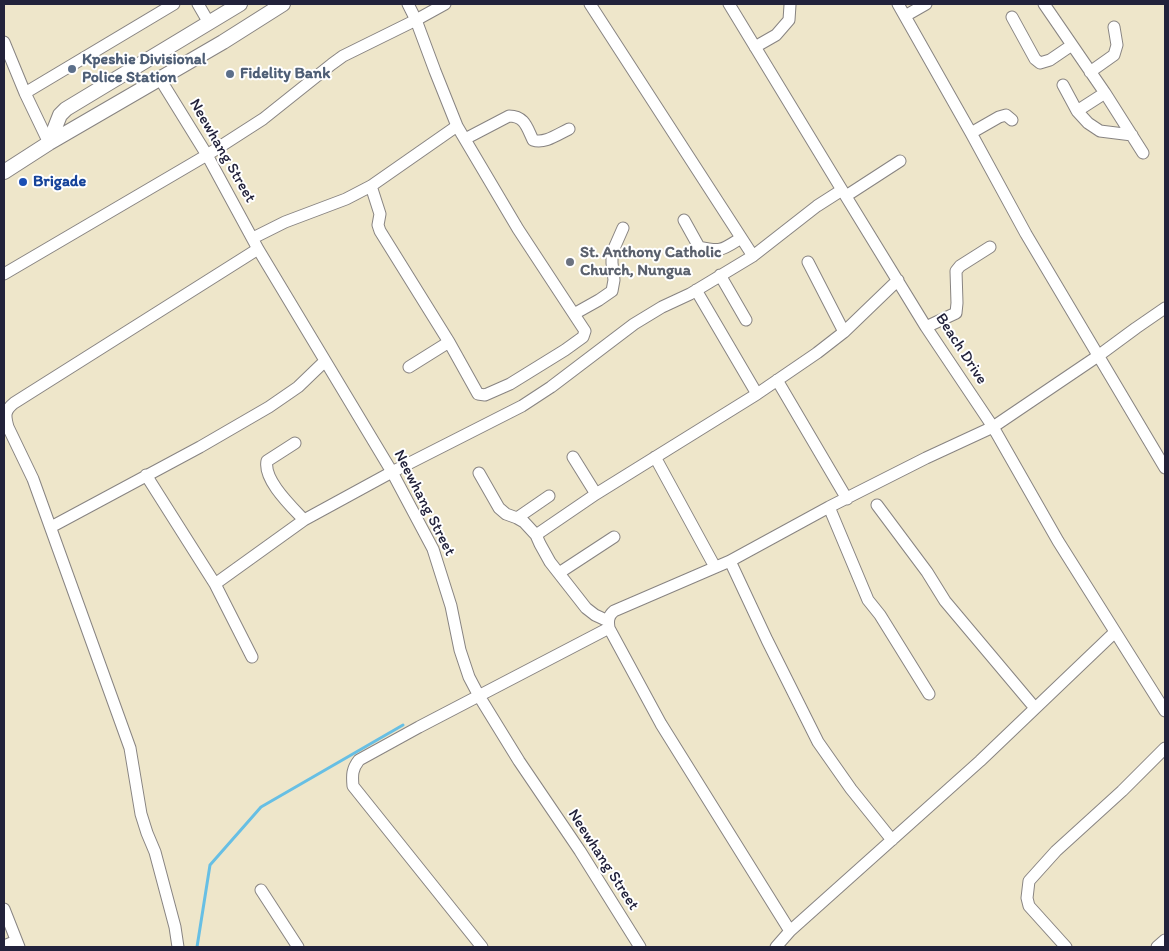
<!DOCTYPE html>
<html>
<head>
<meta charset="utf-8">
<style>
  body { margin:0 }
  #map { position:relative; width:1169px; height:951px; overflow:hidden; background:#eee6ca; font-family:Itim,sans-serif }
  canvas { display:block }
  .frame { position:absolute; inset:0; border:5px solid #22223b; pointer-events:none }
</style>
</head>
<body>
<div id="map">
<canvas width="1169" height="951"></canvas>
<div class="frame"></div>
</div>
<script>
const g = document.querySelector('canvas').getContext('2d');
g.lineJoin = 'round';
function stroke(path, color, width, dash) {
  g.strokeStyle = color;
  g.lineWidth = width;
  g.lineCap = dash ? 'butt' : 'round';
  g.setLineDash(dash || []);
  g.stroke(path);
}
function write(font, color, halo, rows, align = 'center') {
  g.font = font + ' Itim,sans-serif';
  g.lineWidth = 4;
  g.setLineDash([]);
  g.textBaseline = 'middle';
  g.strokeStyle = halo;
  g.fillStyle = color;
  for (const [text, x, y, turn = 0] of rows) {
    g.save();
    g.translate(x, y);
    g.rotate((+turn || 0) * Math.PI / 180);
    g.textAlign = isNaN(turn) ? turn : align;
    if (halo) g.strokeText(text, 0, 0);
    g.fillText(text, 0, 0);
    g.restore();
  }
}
const stream = new Path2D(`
  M 197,947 L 210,865 L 261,807 L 403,725`);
const minor = new Path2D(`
  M 198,4 L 209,23
  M 590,4 L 753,256
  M 729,4 L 842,190 L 926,327 L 993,427 L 1058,541 L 1165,711
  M 898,4 L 971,133 L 1026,234 L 1165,468
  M 1044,4 L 1105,93 L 1143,153
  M 905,16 L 926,4
  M 1012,17 L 1035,59 L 1040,63 L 1050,60 L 1072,45
  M 4,42 L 25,93 L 49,143
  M 755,47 L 776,35 L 789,20 L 790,5
  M 1090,72 L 1114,55 L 1117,45 L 1114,27
  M 160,79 L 207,155 L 258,249 L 392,472 L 433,549 L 451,606 L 460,650 L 469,677 L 479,696 L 519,761 L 580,851 L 640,947
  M 1063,85 L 1077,111 L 1105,93
  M 25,93 L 174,4
  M 1077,111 L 1088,123 L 1100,131 L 1132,135
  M 971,133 L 999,117 L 1006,115 L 1012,120
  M 465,139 L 509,116 C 525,116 527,128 533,140 C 545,144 558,134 569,129
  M 371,186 L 380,214 L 378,225 L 380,231 L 449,342 L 478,394 L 485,395 L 510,384 L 565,350 L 583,337 L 585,331 L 583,328 L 518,229 L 457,126 L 435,71 L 416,20 L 408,4
  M 846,196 L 900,161
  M 684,220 L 699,247 C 722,252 722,250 741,238
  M 253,238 L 285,222 L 346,199 L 371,186 L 457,126
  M 808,262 L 844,332
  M 4,274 L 207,155 L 263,119 L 332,64 L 343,56 L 416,20 L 445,4
  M 720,275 L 746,320
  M 696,290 L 757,394
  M 574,314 L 599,300 L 612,291 L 614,280 L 612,263 L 612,253 L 623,228
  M 926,327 L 956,313 L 957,303 L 956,271 L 960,266 L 990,247
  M 409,367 L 449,342
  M 777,380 L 847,499
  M 295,443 L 267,461 C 263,480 292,507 304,520
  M 573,457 L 596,494
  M 655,457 L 715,567
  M 479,473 L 499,508 L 506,514 L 517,518 L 524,522 L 536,535
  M 146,475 L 215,584 L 252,657
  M 877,505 L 927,572 L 945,601 L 1035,708
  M 829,507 L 868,600 L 880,615 L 929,694
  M 517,518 L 549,496
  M 51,527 L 200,447 L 269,407 L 298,387 L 325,361
  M 730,561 L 767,640 L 818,742 L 851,789 L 892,840
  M 559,573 L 614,537
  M 215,584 L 304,520 L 392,472 L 522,406 L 551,387 L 634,324 L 662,307 L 690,294 L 753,256 L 817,206 L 842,190
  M 608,621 L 595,615 L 586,608 L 550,562 L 540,544 L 536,535 L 596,494 L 757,394 L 817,353 L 844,332 L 898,280
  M 261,890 L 298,947
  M 4,909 L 19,947
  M 790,931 L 661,724 L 609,628 C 608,621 608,616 614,611 L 730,561 L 829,507 L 926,458 L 993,427 L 1098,356 L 1136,328 L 1165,308
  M 4,946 L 16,941
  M 178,947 L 175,927 L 155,852 L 147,833 L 141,814 L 130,748 L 33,479 L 8,427 C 5,416 4,411 14,403 L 258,249
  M 482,947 L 353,786 C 352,775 352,769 359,760 L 419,727 L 609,628
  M 776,947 L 790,931 L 980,761 L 1115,632
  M 1066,947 L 1029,906 L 1027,898 L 1029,881 L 1056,851 L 1122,791 L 1165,748
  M 1157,947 L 1165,940`);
const major = new Path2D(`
  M 49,143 L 60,115 L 66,109 L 240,4
  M 4,172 L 49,143 L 223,42 L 283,4`);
const markers = [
  [72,69,5,"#5c6f8a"],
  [230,74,5,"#5c6f8a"],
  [23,182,5,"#1a4fb4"],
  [570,262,5,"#6b7280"]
];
const serviceNames = [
  ["Kpeshie Divisional",82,60],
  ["Police Station",82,78],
  ["Fidelity Bank",240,74]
];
const streetNames = [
  ["Neewhang Street",222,151,60],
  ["Beach Drive",961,349,57],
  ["Neewhang Street",424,503,63],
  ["Neewhang Street",603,860,57]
];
const transitNames = [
  ["Brigade",33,182]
];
const worshipNames = [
  ["St. Anthony Catholic",580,253],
  ["Church, Nungua",580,271]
];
stroke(stream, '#67bfe4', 3);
stroke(minor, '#888482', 13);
stroke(major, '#888482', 16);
stroke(minor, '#fff', 11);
stroke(major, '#fff', 14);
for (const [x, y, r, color] of markers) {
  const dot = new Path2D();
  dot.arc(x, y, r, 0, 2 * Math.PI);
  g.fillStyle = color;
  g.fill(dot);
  stroke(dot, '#fff', 2);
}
write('bold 16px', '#4e5e75', '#fff', serviceNames, 'left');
write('16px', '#22223b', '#fff', streetNames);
write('bold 16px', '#164399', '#fff', transitNames, 'left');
write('bold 16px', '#5b616d', '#fff', worshipNames, 'left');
</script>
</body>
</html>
